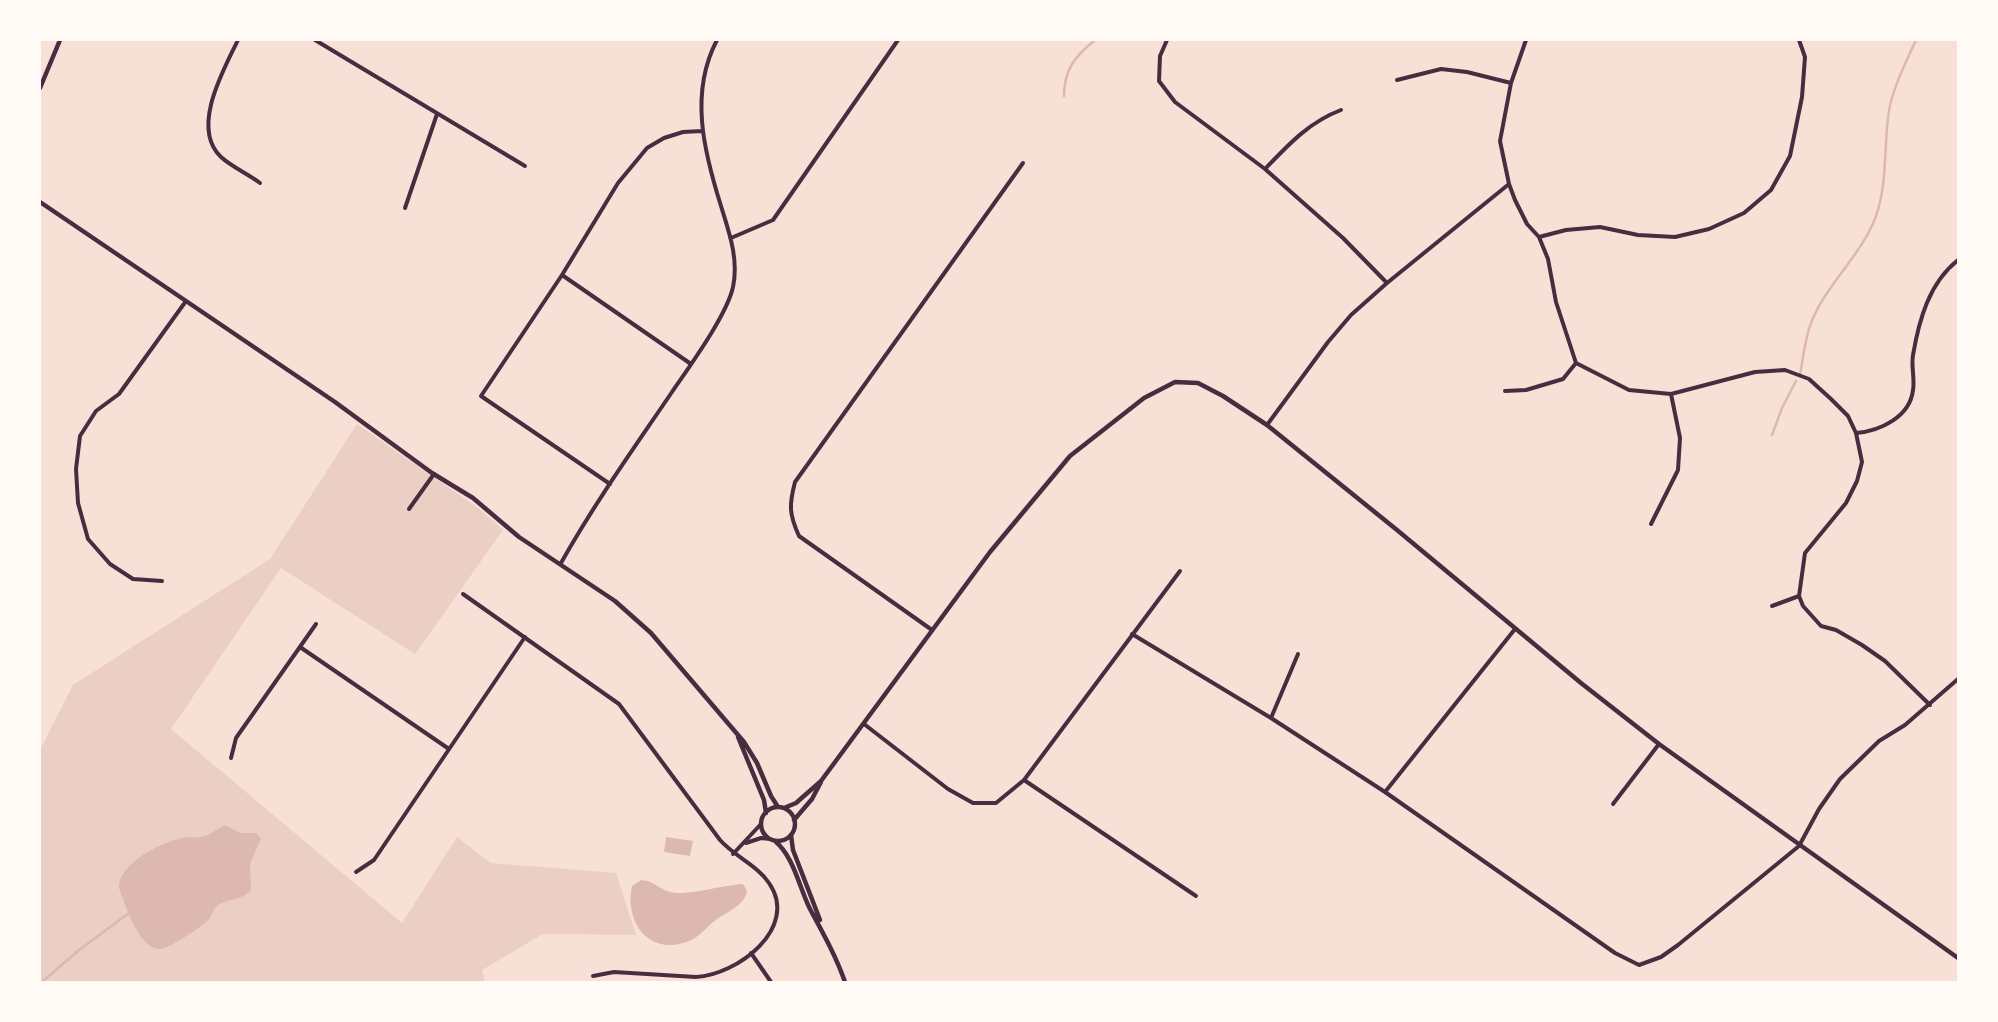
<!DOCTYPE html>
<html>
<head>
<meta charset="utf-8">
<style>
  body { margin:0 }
  #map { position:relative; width:1998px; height:1022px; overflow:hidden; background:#f7e1d7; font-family:Merriweather,serif }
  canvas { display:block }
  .frame { position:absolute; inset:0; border:41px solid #fffaf5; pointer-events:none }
</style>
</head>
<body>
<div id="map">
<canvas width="1998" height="1022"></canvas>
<div class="frame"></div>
</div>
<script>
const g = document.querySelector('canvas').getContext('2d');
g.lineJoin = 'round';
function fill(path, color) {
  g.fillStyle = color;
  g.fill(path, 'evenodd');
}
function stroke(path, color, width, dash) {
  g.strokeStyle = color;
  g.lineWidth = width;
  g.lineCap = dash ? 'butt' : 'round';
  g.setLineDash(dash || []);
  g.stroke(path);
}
const green = new Path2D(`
  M 357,424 L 477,507 L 503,530 L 415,654 L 281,568 L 171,729 L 402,923 L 457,837 L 491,863 L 616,873 L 636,935 L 543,934 L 482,970 L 485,982 L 40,982 L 40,750 L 73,685 L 270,559 Z`);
const water = new Path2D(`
  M 225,825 L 240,833 L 256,833 L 261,838 L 250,864 L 251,890 C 242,901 227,898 217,906 C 212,910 212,918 206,922 C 198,929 170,948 160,949 C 139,950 125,904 119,888 C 117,864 162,842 182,838 C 188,836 195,839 201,837 C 209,836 218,828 225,825 Z
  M 666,837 L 693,841 L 690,856 L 664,852 Z
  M 641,880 C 656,881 661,892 676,893 C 693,894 724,885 743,884 L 747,891 C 745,905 727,912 717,919 C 707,926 701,936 689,941 C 650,957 624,923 632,886 Z`);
const stream = new Path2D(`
  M 1064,96 C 1064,70 1075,56 1095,40
  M 1800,375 C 1803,358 1805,339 1811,323 C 1826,284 1862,255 1876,216 C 1887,185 1884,151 1888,118 C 1890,93 1906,62 1916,40
  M 1772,435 L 1782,408 L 1796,381
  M 42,982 L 79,950 L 129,913`);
const minor = new Path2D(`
  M 238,40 C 224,69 190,128 221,157 C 232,167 248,174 260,183
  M 315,40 L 525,166
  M 1167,40 L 1160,56 L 1159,81 L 1175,102 L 1265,169 L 1343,238 L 1387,283
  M 1526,40 L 1511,83 L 1500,141 L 1509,184 L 1515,200 L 1527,224 L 1539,237 L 1548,259 L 1556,302 L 1576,363 L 1629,390 L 1671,394 L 1755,372 L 1785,370 L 1809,379 L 1831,399 L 1848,416 L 1856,433 L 1862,462 L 1857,481 L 1846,503 L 1805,553 L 1799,596 L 1803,606 L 1821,626 L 1836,630 L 1862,645 L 1885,661 L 1930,705
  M 1397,80 L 1441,69 L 1467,72 L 1511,83
  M 1265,169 C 1288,145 1309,122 1341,110
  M 405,208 L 437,114
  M 1539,237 L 1566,230 L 1600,227 L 1638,235 L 1675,237 L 1709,229 L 1744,213 L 1771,190 L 1790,156 L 1802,97 L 1805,57 L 1799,40
  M 731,238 L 773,220 L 898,40
  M 562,275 L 691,364
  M 1505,391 L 1526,390 L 1563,379 L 1576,363
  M 1267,425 L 1328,342 L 1351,315 L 1387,283 L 1509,184
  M 1856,433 C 1880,431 1910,417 1913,390 C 1915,379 1911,367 1913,355 C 1919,320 1929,283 1958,260
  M 610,484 L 481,396 L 562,275 L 618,183 L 647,148 L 664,138 L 683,132 L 702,131
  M 409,509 L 434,474
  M 1651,524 L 1678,470 L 1680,438 L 1671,394
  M 561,563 C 594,504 634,448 672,392 C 689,367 727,315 733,287 C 739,259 729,232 721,206 C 704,152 689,93 717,40
  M 162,581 L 133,579 L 110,564 L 88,539 L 78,503 L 76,469 L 80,436 L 96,411 L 119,394 L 186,301
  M 463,594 L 619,704 L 720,840 C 734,856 757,865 769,883 C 800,928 737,975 696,977 L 614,972 L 593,976
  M 1772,606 L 1799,596
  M 932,630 L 799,536 C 789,514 789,505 795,482 L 1023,163
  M 1132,634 L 1271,718 L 1385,792 L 1615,953 L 1639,965 L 1661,957 L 1678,945 L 1799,846 L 1819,809 L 1840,779 L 1879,741 L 1905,725 L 1958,679
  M 300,647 L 449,749
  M 1271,718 L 1298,654
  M 864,724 L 948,789 L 973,803 L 996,803 L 1024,780 L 1180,571
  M 231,758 L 236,738 L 316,624
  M 1024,780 L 1196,896
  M 1385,792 L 1515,629
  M 1613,804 L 1659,744
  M 746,843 L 761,838 L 770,839
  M 733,854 L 761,824
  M 356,872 L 374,860 L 525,637
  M 751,953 L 771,982`);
const tertiary = new Path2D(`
  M 40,88 L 60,40
  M 40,202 L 335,402 L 432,473 L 473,498 L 519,537 L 615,601 L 651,633 L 744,742 L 757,763 L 771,796 L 778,807
  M 738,737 L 764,800 L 766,813
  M761 824a17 17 0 1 1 34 0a17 17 0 1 1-34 0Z
  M 784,808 L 796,803 L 821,781 L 990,552 L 1070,456 L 1144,398 L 1175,382 L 1198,383 L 1223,396 L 1267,425 L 1397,530 L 1581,683 L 1659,744 L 1958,958
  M 794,820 L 812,799 L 821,782
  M 791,835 L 793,850 L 820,920
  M 775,841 C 794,857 799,887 810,909 C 823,933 836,956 845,982`);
fill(green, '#ebcfc5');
fill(water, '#dcb8b0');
stroke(stream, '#dcb8b0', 2.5);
stroke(minor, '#4a2c40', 4);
stroke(tertiary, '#4a2c40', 4.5);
</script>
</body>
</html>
